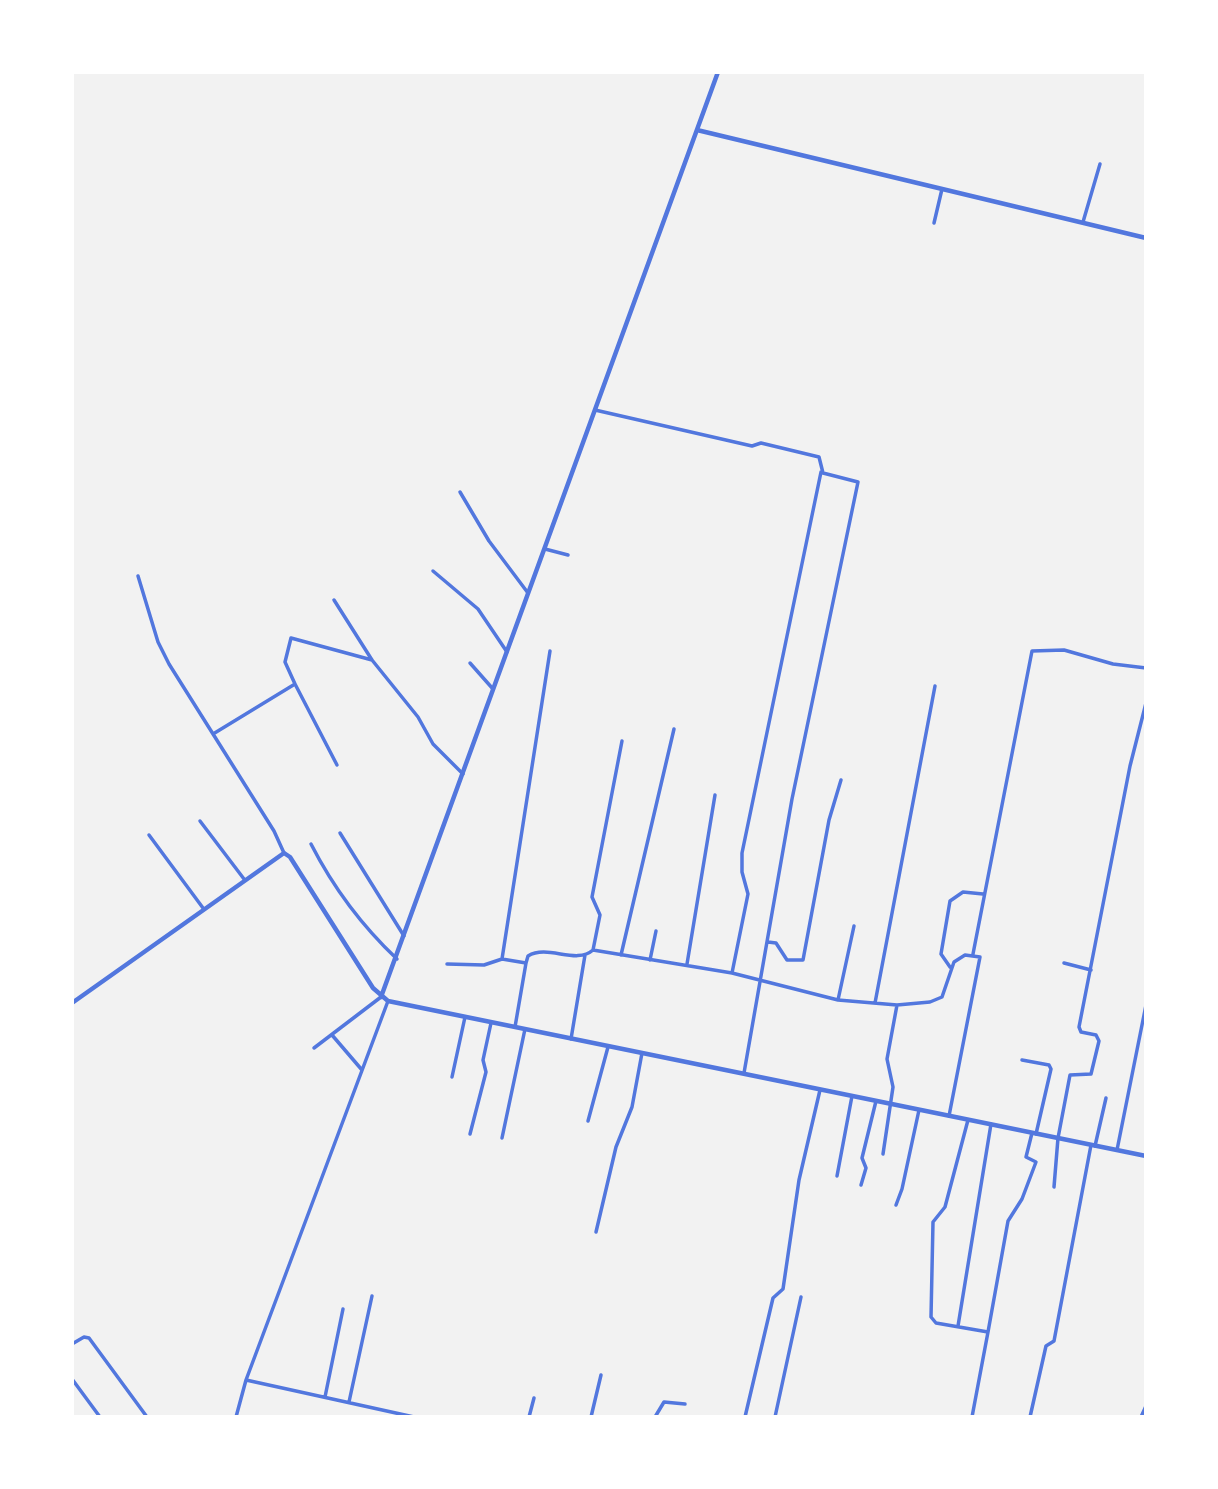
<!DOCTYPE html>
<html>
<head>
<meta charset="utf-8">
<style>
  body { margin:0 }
  #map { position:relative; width:1218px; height:1489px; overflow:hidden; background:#f2f2f2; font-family:Roboto,sans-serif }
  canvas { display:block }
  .frame { position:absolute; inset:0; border:74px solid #fff; pointer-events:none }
</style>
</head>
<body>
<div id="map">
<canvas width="1218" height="1489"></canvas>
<div class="frame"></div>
</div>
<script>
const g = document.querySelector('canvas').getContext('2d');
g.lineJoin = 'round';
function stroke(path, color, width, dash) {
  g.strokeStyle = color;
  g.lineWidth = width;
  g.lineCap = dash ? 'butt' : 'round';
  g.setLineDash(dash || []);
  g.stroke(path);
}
const minor = new Path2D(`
  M 1083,222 L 1100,164
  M 934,223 L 942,189
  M 595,410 L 752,446 L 761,443 L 819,457 L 823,473 L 858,482 L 792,799 L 744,1073
  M 460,492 L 489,541 L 528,593
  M 545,549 L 568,555
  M 433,571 L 478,609 L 507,652
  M 138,576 L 158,642 L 169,664 L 274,831 L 284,853
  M 334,600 L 372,660 L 418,717 L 433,744 L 463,774
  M 470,663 L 493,689
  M 295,684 L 337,765
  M 213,734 L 295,684 L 285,662 L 291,638 L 372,660
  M 200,821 L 244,879
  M 340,833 L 404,936
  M 149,835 L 203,908
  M 311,844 C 333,887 362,926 397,959
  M 768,942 L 776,943 L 787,960 L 803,960 L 829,820 L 841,780
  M 593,950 L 600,915 L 592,897 L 622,741
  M 973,954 L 1032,651 L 1064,650 L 1113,664 L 1146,668
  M 621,955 L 674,729
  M 502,959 L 550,651
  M 650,960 L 656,931
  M 1064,963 L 1091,970
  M 447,964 L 484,965 L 502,959 L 526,963
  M 687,964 L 715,795
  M 950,967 L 941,954 L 950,901 L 963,892 L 983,894
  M 732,973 L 748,894 L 742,872 L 742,853 L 821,472
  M 838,1000 L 854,926
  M 875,1003 L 935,686
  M 897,1005 L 930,1002 L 942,997 L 954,962 L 965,955 L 980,957 L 949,1116
  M 515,1027 L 526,963 L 528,956 C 548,944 576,965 593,950 L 732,973 L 838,1000 L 897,1005 L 887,1059 L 893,1087 L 883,1154
  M 332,1035 L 362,1070
  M 571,1039 L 585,955
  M 314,1048 L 381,997
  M 1022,1060 L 1049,1065 L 1051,1069 L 1036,1134
  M 452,1077 L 465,1017
  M 968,1120 L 945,1207 L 933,1222 L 931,1317 L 936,1323 L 988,1332 L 972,1417
  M 588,1121 L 608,1047
  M 470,1134 L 486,1072 L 483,1060 L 491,1023
  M 502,1138 L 525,1029
  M 1095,1146 L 1106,1098
  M 1117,1150 L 1146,1005
  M 837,1176 L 852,1096
  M 861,1185 L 866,1168 L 862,1158 L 876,1101
  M 1054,1187 L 1058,1138 L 1070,1075 L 1091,1074 L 1099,1041 L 1096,1035 L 1081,1032 L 1079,1027 L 1130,766 L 1146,703
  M 896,1205 L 902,1189 L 919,1110
  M 596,1232 L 616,1147 L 632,1107 L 642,1053
  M 958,1326 L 991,1124
  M 988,1332 L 1008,1221 L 1022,1199 L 1036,1162 L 1026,1157 L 1032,1133
  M 72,1344 L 84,1337 L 89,1338 L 147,1417
  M 72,1379 L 100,1417
  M 246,1380 L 414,1417
  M 325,1397 L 343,1309
  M 349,1402 L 372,1296
  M 236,1417 L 246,1380 L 388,1001
  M 529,1417 L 534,1398
  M 591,1417 L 601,1375
  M 655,1417 L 664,1402 L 685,1404
  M 745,1417 L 773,1298 L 783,1289 L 799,1180 L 820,1090
  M 775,1417 L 801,1297
  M 1030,1417 L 1046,1346 L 1054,1341 L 1091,1145
  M 1141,1417 L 1146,1406`);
const tertiary = new Path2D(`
  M 697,130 L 1146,238
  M 381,997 L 718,72
  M 72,1003 L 284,853 L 290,857 L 373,988 L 388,1001 L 1146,1156`);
stroke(minor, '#5277de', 3.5);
stroke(tertiary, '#5277de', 4.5);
</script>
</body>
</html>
